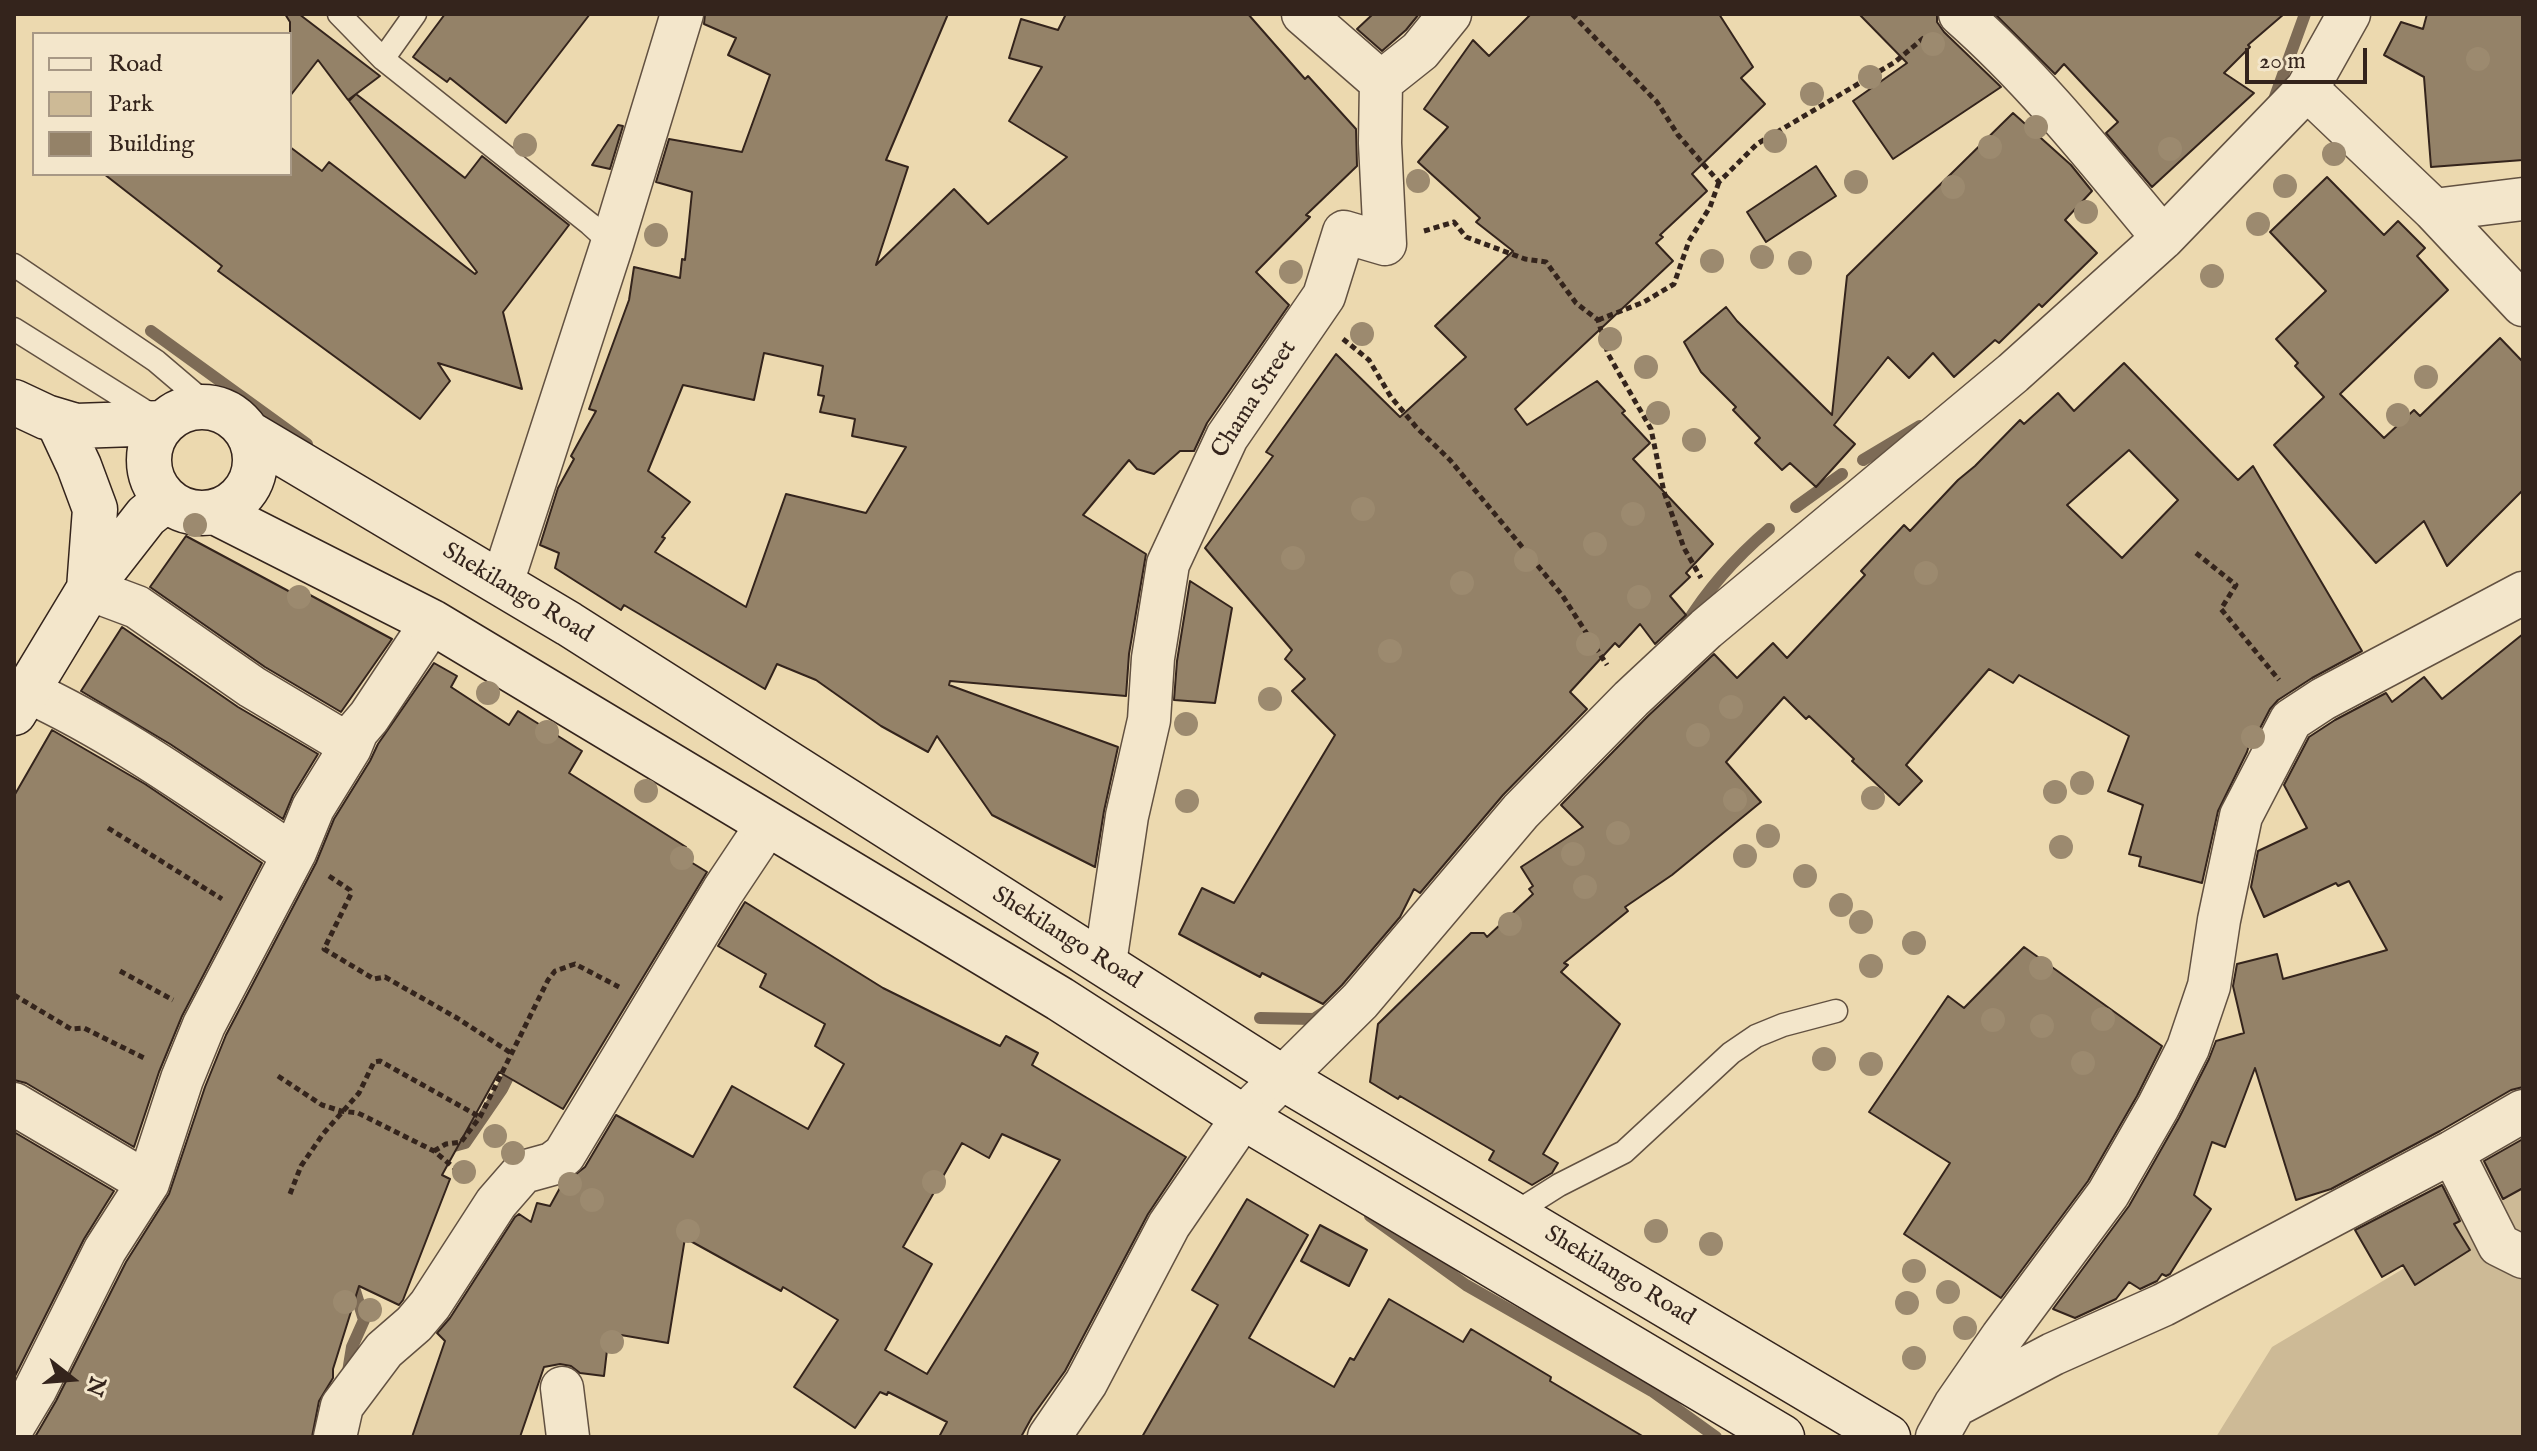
<!DOCTYPE html>
<html>
<head>
<meta charset="utf-8">
<style>
  body { margin:0 }
  #map { position:relative; width:2537px; height:1451px; overflow:hidden; background:#ecd9af; font-family:"IM FELL English",serif }
  canvas { display:block }
  .frame { position:absolute; inset:0; border:16px solid #34241c; pointer-events:none }
  .legend { position:absolute; left:32px; top:32px; width:260px; height:144px; box-sizing:border-box; background:#f3e6cb; border:2px solid #a79885; margin:0; padding:10px 14px; list-style:none; font-size:24px; color:#34241c }
  .legend li { display:flex; align-items:center; gap:16px; height:40px }
  .legend b { width:40px; border:2px solid #a79885 }
  .north { position:absolute; left:32px; top:1339px; width:80px; height:80px; -webkit-text-stroke:6px #f3e6cb; paint-order:stroke; rotate:107deg; font-size:22px; font-weight:700; line-height:32px; text-align:center; color:#34241c }
  .north::after { content:''; display:block; margin:auto; width:28px; height:36px; background:#34241c; clip-path:polygon(50% 0,100% 100%,50% 72%,0 100%) }
  .scale { position:absolute; left:2245px; top:48px; width:122px; height:36px; box-sizing:border-box; border:4px solid #34241c; border-top:0; padding-left:10px; font-size:24px; line-height:28px; white-space:nowrap; color:#34241c; -webkit-text-stroke:6px #f3e6cb; paint-order:stroke }
</style>
</head>
<body>
<div id="map">
<canvas width="2537" height="1451"></canvas>
<div class="frame"></div>
<ul class="legend">
<li><b style="height:10px;background:#f3e6cb"></b>Road</li>
<li><b style="height:22px;background:#cdba96"></b>Park</li>
<li><b style="height:22px;background:#948268"></b>Building</li>
</ul>
<div class="north">N</div>
<div class="scale">20 m</div>
</div>
<script>
const g = document.querySelector('canvas').getContext('2d');
g.lineJoin = 'round';
function fill(path, color) {
  g.fillStyle = color;
  g.fill(path, 'evenodd');
}
function stroke(path, color, width, dash) {
  g.strokeStyle = color;
  g.lineWidth = width;
  g.lineCap = dash ? 'butt' : 'round';
  g.setLineDash(dash || []);
  g.stroke(path);
}
function write(font, color, halo, rows, align = 'center') {
  g.font = font + ' "IM FELL English",serif';
  g.lineWidth = 6;
  g.setLineDash([]);
  g.textBaseline = 'middle';
  g.strokeStyle = halo;
  g.fillStyle = color;
  for (const [text, x, y, turn = 0] of rows) {
    g.save();
    g.translate(x, y);
    g.rotate((+turn || 0) * Math.PI / 180);
    g.textAlign = isNaN(turn) ? turn : align;
    if (halo) g.strokeText(text, 0, 0);
    g.fillText(text, 0, 0);
    g.restore();
  }
}
const green = new Path2D(`
  M 2523,1075 L 2523,1437 L 2216,1437 L 2272,1347 L 2413,1263 L 2482,1093 Z`);
const stream = new Path2D(`
  M 2272,105 L 2305,14
  M 151,331 L 307,444
  M 1863,460 L 1920,426
  M 1796,507 L 1842,474
  M 1685,626 C 1708,588 1735,558 1769,529
  M 1260,1018 L 1314,1019 L 1326,1011
  M 443,1149 L 465,1143 L 502,1089 L 515,1063
  M 1370,1216 L 1466,1285 L 1652,1391 L 1716,1437
  M 347,1378 L 352,1347 L 364,1320 L 352,1281`);
const building = new Path2D(`
  M 285,14 L 299,14 L 380,76 L 348,100 L 318,60 L 290,96 L 290,22 Z
  M 445,14 L 590,14 L 506,123 L 450,78 L 447,82 L 413,57 Z
  M 705,14 L 948,14 L 886,160 L 908,167 L 876,265 L 954,189 L 988,224 L 1067,157 L 1009,121 L 1042,67 L 1009,58 L 1021,19 L 1058,30 L 1066,14 L 1248,14 L 1305,79 L 1308,76 L 1356,129 L 1357,166 L 1306,215 L 1310,217 L 1256,272 L 1289,305 L 1207,423 L 1194,451 L 1180,451 L 1154,474 L 1137,469 L 1129,460 L 1083,515 L 1146,554 L 1129,654 L 1126,696 L 950,681 L 949,685 L 1118,747 L 1104,811 L 1095,867 L 992,815 L 937,736 L 928,752 L 881,726 L 816,680 L 777,664 L 765,689 L 624,605 L 621,610 L 555,568 L 559,553 L 540,545 L 558,488 L 574,459 L 571,456 L 596,411 L 589,409 L 629,300 L 634,267 L 680,278 L 682,259 L 685,260 L 692,192 L 656,182 L 669,139 L 742,152 L 770,75 L 728,55 L 736,38 L 704,24 ZM 764,353 L 823,366 L 818,395 L 824,396 L 820,412 L 855,419 L 852,436 L 906,447 L 866,513 L 786,494 L 746,607 L 655,552 L 665,538 L 662,537 L 690,502 L 648,471 L 683,385 L 754,400 Z
  M 1373,14 L 1419,14 L 1406,30 L 1382,51 L 1357,29 Z
  M 1531,14 L 1719,14 L 1753,67 L 1741,78 L 1765,104 L 1692,174 L 1707,191 L 1660,235 L 1663,237 L 1656,243 L 1673,261 L 1515,409 L 1527,425 L 1597,381 L 1625,411 L 1622,413 L 1650,443 L 1633,459 L 1713,544 L 1686,573 L 1690,577 L 1670,596 L 1686,615 L 1655,644 L 1640,624 L 1619,647 L 1615,643 L 1570,692 L 1587,709 L 1503,795 L 1420,893 L 1414,889 L 1400,917 L 1342,985 L 1323,1004 L 1262,973 L 1260,977 L 1179,934 L 1202,888 L 1234,903 L 1335,735 L 1292,691 L 1305,679 L 1285,659 L 1292,650 L 1205,548 L 1273,456 L 1266,452 L 1336,354 L 1400,417 L 1466,357 L 1435,326 L 1513,251 L 1476,222 L 1480,218 L 1418,162 L 1448,127 L 1424,109 L 1473,40 L 1489,56 Z
  M 1859,14 L 1937,14 L 1937,22 L 1944,32 L 2001,87 L 1893,159 L 1853,101 L 1907,63 Z
  M 1995,14 L 2284,14 L 2248,45 L 2250,47 L 2224,73 L 2254,93 L 2152,187 L 2106,133 L 2118,122 L 2064,64 L 2055,74 Z
  M 2427,14 L 2523,14 L 2523,160 L 2431,167 L 2424,77 L 2384,55 L 2401,22 L 2423,29 Z
  M 356,94 L 465,178 L 482,156 L 569,225 L 503,312 L 522,389 L 438,363 L 450,381 L 420,419 L 218,271 L 222,266 L 104,174 L 290,174 L 290,147 L 322,171 L 329,162 L 475,274 L 477,272 L 349,101 Z
  M 2013,113 L 2071,165 L 2092,191 L 2065,220 L 2097,253 L 2042,307 L 2039,304 L 1999,343 L 1995,340 L 1954,377 L 1933,353 L 1909,378 L 1888,357 L 1834,425 L 1855,444 L 1816,487 L 1790,463 L 1782,470 L 1755,443 L 1760,438 L 1733,410 L 1736,407 L 1701,372 L 1684,342 L 1726,307 L 1737,321 L 1832,415 L 1847,276 Z
  M 618,125 L 623,126 L 610,169 L 592,165 Z
  M 1816,166 L 1836,196 L 1766,242 L 1747,212 Z
  M 2327,177 L 2384,235 L 2398,221 L 2425,248 L 2417,256 L 2448,290 L 2340,394 L 2384,438 L 2414,410 L 2420,416 L 2500,338 L 2523,362 L 2523,490 L 2447,566 L 2424,521 L 2376,563 L 2274,445 L 2324,397 L 2295,366 L 2298,363 L 2276,339 L 2326,291 L 2270,232 Z
  M 2124,363 L 2238,480 L 2253,466 L 2362,651 L 2312,678 L 2278,700 L 2270,709 L 2257,734 L 2254,729 L 2247,752 L 2218,811 L 2202,883 L 2139,866 L 2141,857 L 2129,854 L 2143,805 L 2108,791 L 2129,736 L 2019,675 L 2013,683 L 1989,669 L 1906,765 L 1922,781 L 1899,805 L 1852,761 L 1854,759 L 1809,716 L 1806,719 L 1784,697 L 1726,762 L 1761,802 L 1672,875 L 1625,907 L 1628,911 L 1564,963 L 1568,965 L 1561,972 L 1620,1024 L 1543,1154 L 1558,1163 L 1552,1173 L 1532,1185 L 1489,1160 L 1494,1151 L 1400,1096 L 1398,1099 L 1370,1082 L 1378,1024 L 1471,933 L 1484,933 L 1487,937 L 1533,894 L 1529,889 L 1533,886 L 1521,867 L 1583,827 L 1561,805 L 1648,716 L 1714,654 L 1737,678 L 1773,643 L 1787,658 L 1865,575 L 1861,571 L 1904,525 L 1910,531 L 1958,480 L 1975,466 L 2020,420 L 2024,424 L 2058,393 L 2074,411 ZM 2129,450 L 2178,500 L 2122,558 L 2067,505 Z
  M 186,536 L 294,594 L 297,588 L 392,639 L 341,712 L 265,667 L 150,587 Z
  M 1190,581 L 1232,608 L 1215,703 L 1174,700 L 1177,661 Z
  M 122,627 L 238,707 L 318,754 L 293,795 L 283,819 L 170,744 L 81,691 Z
  M 2523,634 L 2523,1087 L 2511,1090 L 2440,1131 L 2331,1189 L 2296,1200 L 2255,1068 L 2225,1147 L 2212,1142 L 2194,1195 L 2211,1209 L 2170,1274 L 2166,1276 L 2162,1274 L 2157,1281 L 2140,1289 L 2129,1282 L 2116,1299 L 2075,1318 L 2053,1309 L 2129,1206 L 2179,1118 L 2209,1059 L 2216,1041 L 2244,1033 L 2233,986 L 2237,964 L 2277,954 L 2283,979 L 2387,950 L 2349,881 L 2338,886 L 2336,883 L 2264,917 L 2251,887 L 2258,851 L 2307,828 L 2284,785 L 2309,737 L 2335,720 L 2386,693 L 2392,702 L 2424,677 L 2442,699 Z
  M 434,663 L 457,676 L 451,687 L 509,725 L 518,711 L 582,751 L 569,773 L 686,847 L 681,856 L 707,872 L 563,1109 L 499,1072 L 442,1175 L 450,1179 L 403,1300 L 399,1305 L 359,1286 L 333,1369 L 333,1378 L 319,1401 L 312,1437 L 35,1437 L 56,1401 L 126,1262 L 169,1194 L 205,1087 L 226,1035 L 316,863 L 334,819 L 370,761 L 378,744 Z
  M 52,730 L 145,784 L 262,863 L 182,1016 L 159,1072 L 134,1147 L 26,1083 L 14,1080 L 14,796 Z
  M 745,902 L 883,988 L 1000,1046 L 1006,1036 L 1038,1053 L 1032,1065 L 1186,1157 L 1148,1214 L 1065,1371 L 1032,1417 L 1021,1437 L 939,1437 L 947,1422 L 888,1392 L 887,1395 L 880,1392 L 855,1428 L 794,1387 L 838,1320 L 783,1287 L 781,1291 L 685,1238 L 668,1343 L 609,1333 L 604,1376 L 580,1373 L 571,1366 L 560,1364 L 544,1367 L 520,1437 L 412,1437 L 445,1341 L 437,1333 L 450,1318 L 515,1217 L 519,1214 L 531,1222 L 537,1203 L 550,1206 L 561,1186 L 585,1167 L 616,1115 L 693,1157 L 732,1086 L 808,1129 L 844,1064 L 815,1046 L 825,1024 L 760,987 L 766,974 L 718,946 ZM 1002,1134 L 1060,1160 L 927,1374 L 885,1350 L 932,1264 L 903,1247 L 962,1143 L 989,1158 Z
  M 2024,947 L 2162,1046 L 2137,1096 L 2088,1181 L 2001,1298 L 1904,1234 L 1950,1163 L 1869,1112 L 1948,996 L 1964,1008 Z
  M 14,1132 L 114,1191 L 84,1239 L 14,1378 Z
  M 2523,1139 L 2523,1188 L 2503,1199 L 2484,1161 Z
  M 2442,1185 L 2460,1221 L 2454,1224 L 2470,1250 L 2415,1285 L 2403,1265 L 2382,1277 L 2355,1230 Z
  M 1247,1199 L 1308,1235 L 1249,1338 L 1334,1387 L 1350,1358 L 1354,1360 L 1389,1299 L 1463,1342 L 1471,1329 L 1551,1377 L 1550,1381 L 1644,1437 L 1142,1437 L 1218,1305 L 1192,1290 Z
  M 1320,1225 L 1367,1250 L 1349,1286 L 1301,1261 Z`);
const path = new Path2D(`
  M 1572,14 L 1657,102 L 1678,135 L 1719,182 L 1757,144 L 1895,62 L 1926,36
  M 1424,231 L 1454,222 L 1466,237 L 1525,259 L 1546,262 L 1576,303 L 1598,320 L 1608,354 L 1651,429 L 1664,492 L 1684,548 L 1701,578
  M 1598,320 L 1644,302 L 1674,284 L 1689,241 L 1710,207 L 1719,182
  M 1343,339 L 1369,360 L 1391,397 L 1417,428 L 1450,460 L 1562,595 L 1607,665
  M 2196,553 L 2236,585 L 2221,609 L 2279,680
  M 108,828 L 222,899
  M 329,876 L 350,890 L 351,894 L 324,949 L 374,979 L 385,977 L 457,1018 L 511,1053
  M 120,971 L 173,1000
  M 14,995 L 71,1029 L 84,1028 L 146,1059
  M 278,1076 L 322,1105 L 341,1111 L 358,1113 L 434,1151 L 465,1177
  M 434,1151 L 446,1144 L 461,1142 L 480,1117 L 548,980 L 555,971 L 575,964 L 619,987
  M 290,1194 L 301,1166 L 323,1134 L 359,1093 L 374,1062 L 380,1061 L 480,1117`);
const lane = new Path2D(`
  M 339,14 L 383,59 L 590,224 L 612,244
  M 383,59 L 415,14
  M 14,265 L 156,361 L 210,407
  M 14,329 L 156,418
  M 1517,1216 L 1529,1204 L 1559,1185 L 1624,1152 L 1731,1053 L 1756,1036 L 1783,1025 L 1836,1011`);
const street = new Path2D(`
  M 1303,14 L 1381,82
  M 1960,14 C 2036,81 2098,160 2163,238
  M 2307,89 L 2434,210 L 2523,305
  M 2434,210 L 2523,199
  M 502,583 L 612,244 L 682,14
  M 89,589 L 137,607 L 252,687 L 341,740
  M 27,691 C 118,733 199,792 283,848
  M 1105,963 L 1127,816 L 1149,720 L 1153,658 L 1168,564 L 1227,437 L 1324,296 L 1344,232 L 1385,244 L 1380,143 L 1381,82 L 1420,51 L 1450,14
  M 14,1104 L 148,1183
  M 2452,1152 L 2499,1245 L 2523,1257
  M 562,1388 L 568,1437
  M 1960,1403 L 2053,1354 L 2163,1305 L 2452,1152 L 2523,1111
  M 14,1425 L 35,1390 L 105,1250 L 148,1183 L 182,1079 L 204,1025 L 295,852 L 313,808 L 350,748 L 357,731 L 369,717 L 432,622
  M 335,1437 L 342,1406 L 384,1350 L 414,1324 L 430,1305 L 496,1203 L 523,1172 L 552,1164 L 564,1155 L 723,891 L 767,825
  M 1049,1437 L 1086,1383 L 1169,1225 L 1243,1117 L 1360,1001 L 1521,811 L 1631,699 L 1706,629 L 2013,373 L 2163,238 L 2307,89 L 2349,14
  M 1937,1437 L 1955,1405 L 2002,1337 L 2108,1194 L 2158,1107 L 2188,1048 L 2209,986 L 2219,920 L 2241,816 L 2291,720 L 2323,699 L 2523,593`);
const secondary = new Path2D(`
  M 14,402 L 46,417 L 76,426 L 163,423
  M149 460a53 53 0 1 1 106 0a53 53 0 1 1-106 0Z
  M 58,421 L 79,466 L 95,509 L 89,589
  M 248,433 L 569,624 L 1283,1078 L 1888,1437
  M 215,512 L 432,622 L 1060,999 L 1243,1117 L 1782,1437
  M 14,713 L 89,589 L 146,516 L 166,500`);
const trees = [
  [1933,44],
  [2478,59],
  [1870,77],
  [1812,94],
  [2036,127],
  [1775,141],
  [525,145],
  [1990,147],
  [2170,149],
  [2334,154],
  [1418,181],
  [1856,182],
  [2285,186],
  [1953,187],
  [2086,212],
  [2258,224],
  [656,235],
  [1762,257],
  [1712,261],
  [1800,263],
  [1291,272],
  [2212,276],
  [1362,334],
  [1610,339],
  [1646,367],
  [2426,377],
  [1658,413],
  [2398,415],
  [1694,440],
  [1363,509],
  [1633,514],
  [195,525],
  [1595,544],
  [1293,558],
  [1526,560],
  [1926,573],
  [1462,583],
  [299,597],
  [1639,597],
  [1588,644],
  [1390,651],
  [488,693],
  [1270,699],
  [1731,707],
  [1186,724],
  [547,732],
  [1698,735],
  [2253,737],
  [2082,783],
  [646,791],
  [2055,792],
  [1873,798],
  [1735,800],
  [1187,801],
  [1618,833],
  [1768,836],
  [2061,847],
  [1573,854],
  [1745,856],
  [682,858],
  [1805,876],
  [1585,887],
  [1841,905],
  [1861,922],
  [1510,924],
  [1914,943],
  [1871,966],
  [2041,968],
  [2103,1019],
  [1993,1020],
  [2042,1026],
  [1824,1059],
  [2083,1063],
  [1871,1064],
  [495,1136],
  [513,1153],
  [464,1172],
  [934,1182],
  [570,1184],
  [592,1200],
  [688,1231],
  [1656,1231],
  [1711,1244],
  [1914,1271],
  [1948,1292],
  [345,1302],
  [1907,1303],
  [370,1310],
  [1965,1328],
  [612,1342],
  [1914,1358]
];
const streetNames = [
  ["Chama Street",1255,400,-57],
  ["Shekilango Road",517,594,31],
  ["Shekilango Road",1066,939,32],
  ["Shekilango Road",1619,1277,31]
];
fill(green, '#cdba96');
stroke(stream, '#7d6b56', 12);
fill(building, '#948268');
stroke(building, '#34241c', 2);
stroke(lane, '#625141', 25);
stroke(street, '#625141', 45);
stroke(secondary, '#34241c', 47);
stroke(path, '#34241c', 5, [6, 4]);
stroke(lane, '#f3e6cb', 22);
stroke(street, '#f3e6cb', 42);
stroke(secondary, '#f3e6cb', 44);
g.fillStyle = '#9c8a6f';
for (const [x, y] of trees) {
  g.beginPath();
  g.arc(x, y, 12, 0, 2 * Math.PI);
  g.fill();
}
write('24px', '#34241c', '#f3e6cb', streetNames);
</script>
</body>
</html>
